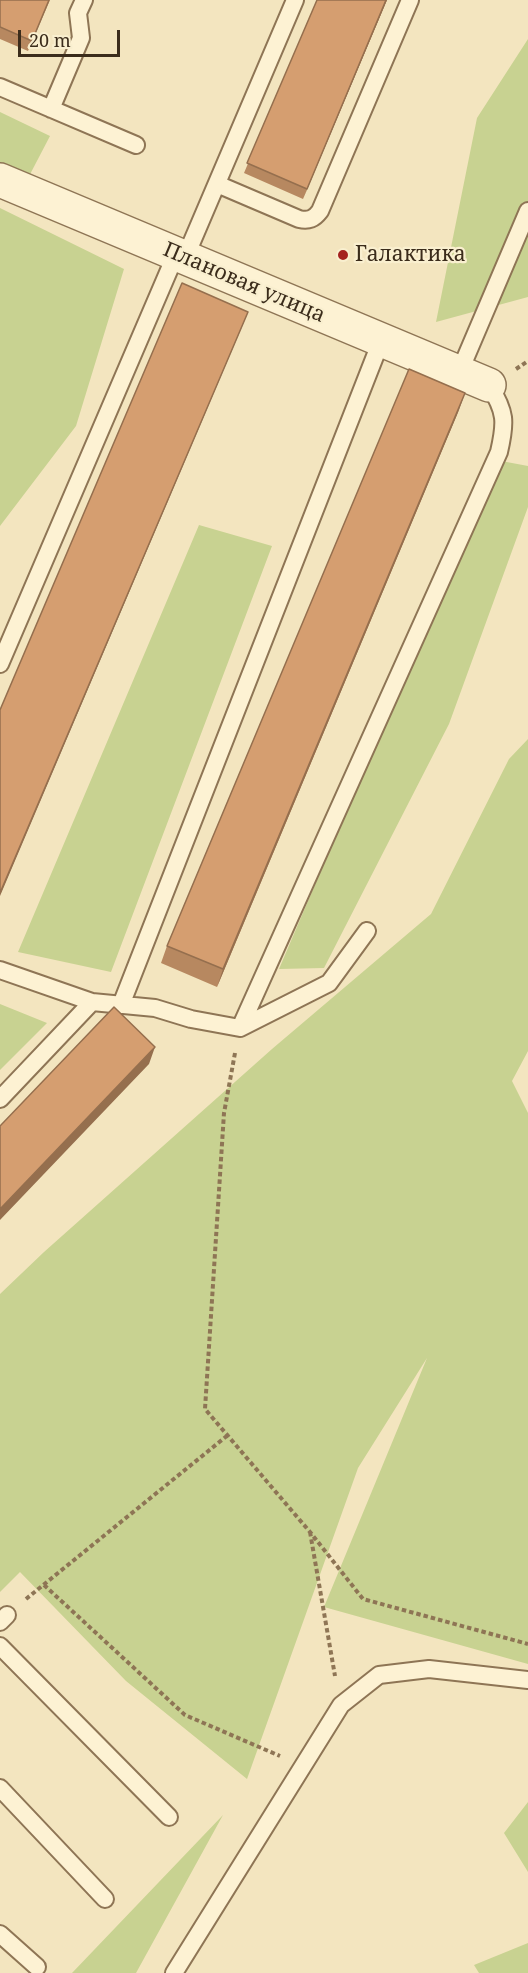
<!DOCTYPE html>
<html>
<head>
<meta charset="utf-8">
<style>
  body { margin:0 }
  #map { position:relative; width:528px; height:1973px; overflow:hidden; background:#f3e5bf; font-family:"Noto Serif",serif }
  canvas { display:block }
  .scale { position:absolute; left:18px; top:30px; width:102px; height:27px; box-sizing:border-box; border:3px solid #3b2c1b; border-top:0; padding-left:8px; font-size:18px; line-height:21px; white-space:nowrap; color:#3b2c1b; -webkit-text-stroke:4px #f9efcf; paint-order:stroke }
</style>
</head>
<body>
<div id="map">
<canvas width="528" height="1973"></canvas>
<div class="scale">20 m</div>
</div>
<script>
const g = document.querySelector('canvas').getContext('2d');
g.lineJoin = 'round';
function fill(path, color) {
  g.fillStyle = color;
  g.fill(path, 'evenodd');
}
function stroke(path, color, width, dash) {
  g.strokeStyle = color;
  g.lineWidth = width;
  g.lineCap = dash ? 'butt' : 'round';
  g.setLineDash(dash || []);
  g.stroke(path);
}
function write(font, color, halo, rows, align = 'center') {
  g.font = font + ' "Noto Serif",serif';
  g.lineWidth = 4.5;
  g.setLineDash([]);
  g.textBaseline = 'middle';
  g.strokeStyle = halo;
  g.fillStyle = color;
  for (const [text, x, y, turn = 0] of rows) {
    g.save();
    g.translate(x, y);
    g.rotate((+turn || 0) * Math.PI / 180);
    g.textAlign = isNaN(turn) ? turn : align;
    if (halo) g.strokeText(text, 0, 0);
    g.fillText(text, 0, 0);
    g.restore();
  }
}
const green = new Path2D(`
  M 528,39 L 528,297 L 436,322 L 477,118 Z
  M 0,112 L 50,136 L 26,182 L 0,166 Z
  M 0,208 L 124,269 L 76,426 L 0,526 Z
  M 496,460 L 528,466 L 528,507 L 449,724 L 324,968 L 279,969 Z
  M 199,525 L 272,546 L 111,972 L 18,952 Z
  M 528,739 L 528,1051 L 512,1081 L 528,1113 L 528,1664 L 324,1607 L 427,1358 L 358,1468 L 247,1779 L 126,1681 L 20,1572 L 0,1592 L 0,1294 L 44,1252 L 272,1049 L 431,914 L 509,759 Z
  M 0,1004 L 47,1023 L 0,1070 Z
  M 528,1802 L 528,1872 L 504,1833 Z
  M 223,1815 L 136,1973 L 72,1973 Z
  M 528,1943 L 528,1973 L 479,1973 L 474,1965 Z`);
const path = new Path2D(`
  M 516,369 L 528,361
  M 235,1053 L 224,1113 L 205,1409 L 310,1532 L 363,1599 L 528,1644
  M 310,1532 L 335,1676
  M 44,1585 L 185,1715 L 280,1756
  M 26,1599 L 228,1435`);
const service = new Path2D(`
  M 0,87 L 136,145
  M 51,109 L 81,38 L 78,13 L 84,0
  M 217,184 L 299,219 C 309,221 314,219 320,211 L 410,0
  M 185,258 L 295,0
  M 459,373 L 528,211
  M 0,664 L 176,254
  M 0,970 L 92,1002 L 155,1008 L 191,1019 L 240,1028 L 329,983 L 367,931
  M 121,1005 L 381,341
  M 240,1028 L 499,452 C 506,422 506,412 489,385
  M 0,1099 L 92,1002
  M 0,1622 L 7,1615
  M 0,1646 L 169,1817
  M 0,1788 L 105,1899
  M 0,1934 L 37,1967
  M 174,1973 L 341,1705 L 379,1675 L 429,1669 L 528,1680`);
const minor = new Path2D(`
  M 0,180 L 489,385`);
const wall = new Path2D(`
  M 0,0 L 50,0 L 28,51 L 0,39 Z
  M 317,0 L 387,0 L 303,199 L 244,173 Z
  M 459,410 L 217,987 L 161,963 L 167,946 Z`);
const shadedWall = new Path2D(`
  M 386,0 L 387,0 L 303,199 L 307,189 Z
  M 248,312 L 241,329 L 0,896 L 0,893 Z
  M 465,393 L 459,410 L 217,987 L 223,969 Z
  M 155,1047 L 149,1064 L 0,1220 L 0,1209 Z`);
const building = new Path2D(`
  M 0,0 L 49,0 L 32,41 L 0,27 Z
  M 317,0 L 386,0 L 307,189 L 247,163 Z
  M 182,283 L 248,312 L 0,893 L 0,710 Z
  M 409,369 L 465,393 L 223,969 L 167,946 Z
  M 114,1007 L 155,1047 L 0,1209 L 0,1126 Z`);
const markers = [
  [343,255,6,"#a4221e"]
];
const poiNames = [
  ["Галактика",355,255]
];
const streetNames = [
  ["Плановая улица",244,283,23]
];
fill(green, '#c8d291');
stroke(service, '#8e7555', 20);
stroke(minor, '#8e7555', 36);
stroke(path, '#8e7555', 4, [4.5, 3]);
stroke(service, '#fdf2d3', 16);
stroke(minor, '#fdf2d3', 33);
fill(wall, '#b78860');
fill(shadedWall, '#956f4e');
fill(building, '#d59e70');
stroke(building, '#956f4e', 1.5);
for (const [x, y, r, color] of markers) {
  const dot = new Path2D();
  dot.arc(x, y, r, 0, 2 * Math.PI);
  g.fillStyle = color;
  g.fill(dot);
  stroke(dot, '#f9efcf', 2);
}
write('21px', '#3b2c1b', '#f9efcf', poiNames, 'left');
write('21px', '#3b2c1b', '#f9efcf', streetNames);
</script>
</body>
</html>
